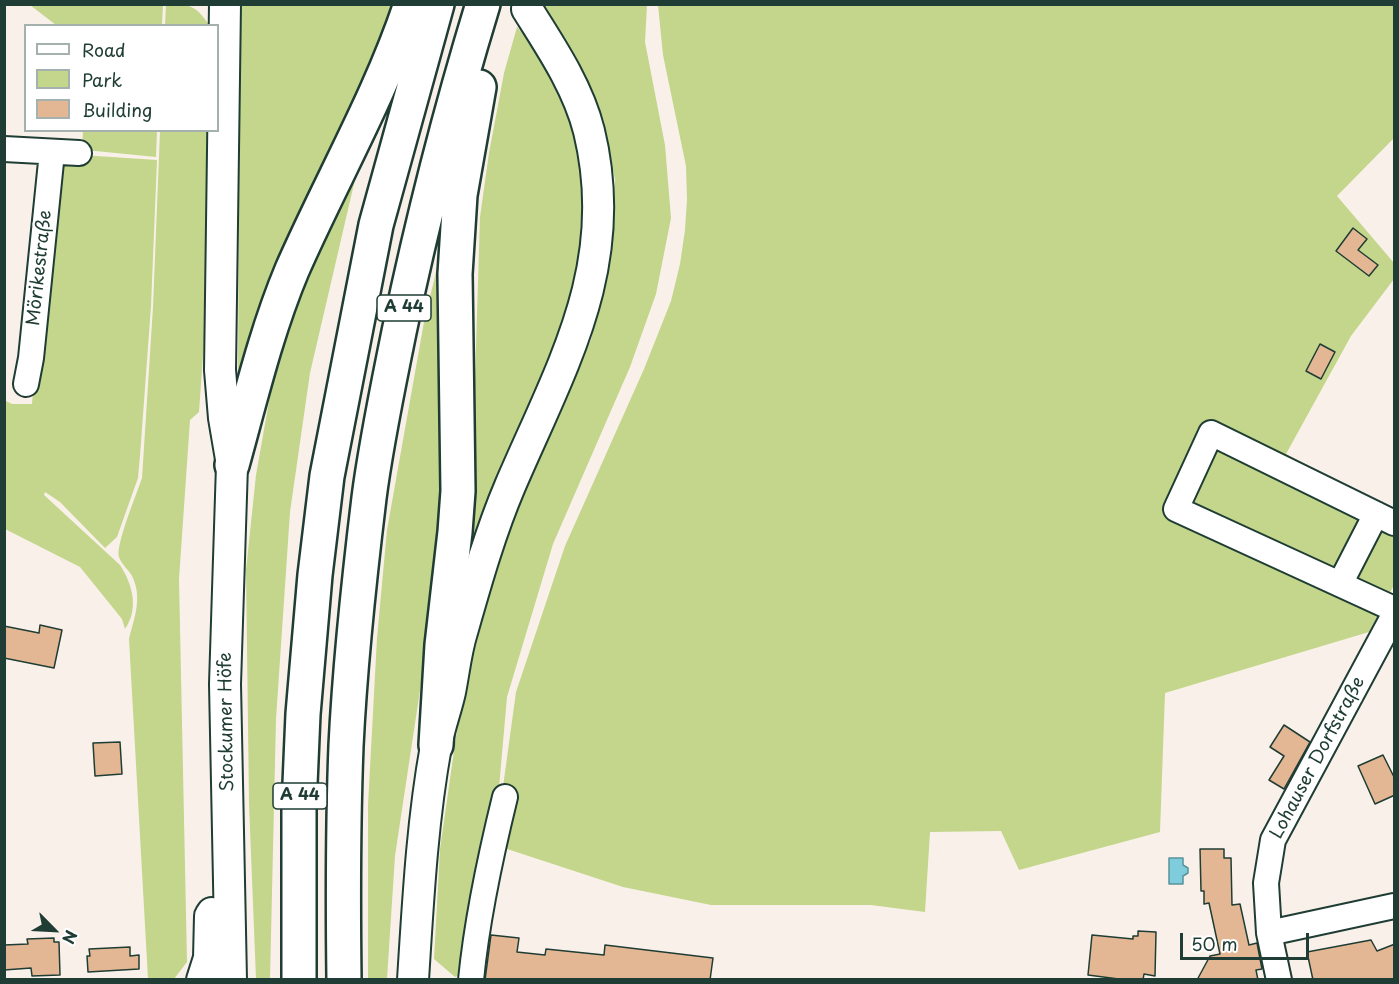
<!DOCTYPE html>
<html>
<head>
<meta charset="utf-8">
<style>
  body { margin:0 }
  #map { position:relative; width:1399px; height:984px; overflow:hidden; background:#f9f1e9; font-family:"Playpen Sans",sans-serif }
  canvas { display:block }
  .frame { position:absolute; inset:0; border:6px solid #1f3d34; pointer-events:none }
  .legend { position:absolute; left:24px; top:24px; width:195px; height:108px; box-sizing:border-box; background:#fff; border:2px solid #a5b1ae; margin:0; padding:8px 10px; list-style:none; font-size:18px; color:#1f3d34 }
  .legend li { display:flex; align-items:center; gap:12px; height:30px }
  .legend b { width:30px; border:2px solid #a5b1ae }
  .north { position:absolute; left:24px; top:900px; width:60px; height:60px; -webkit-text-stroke:4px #fff; paint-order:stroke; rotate:114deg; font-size:16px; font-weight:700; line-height:24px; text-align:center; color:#1f3d34 }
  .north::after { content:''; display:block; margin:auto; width:21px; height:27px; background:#1f3d34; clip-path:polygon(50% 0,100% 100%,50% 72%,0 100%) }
  .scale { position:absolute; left:1180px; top:933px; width:129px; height:27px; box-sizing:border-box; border:3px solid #1f3d34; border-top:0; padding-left:8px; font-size:18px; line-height:21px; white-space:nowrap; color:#1f3d34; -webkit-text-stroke:4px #fff; paint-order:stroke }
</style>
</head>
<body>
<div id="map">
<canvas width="1399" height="984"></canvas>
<div class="frame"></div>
<ul class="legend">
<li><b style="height:8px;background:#fff"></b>Road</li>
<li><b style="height:16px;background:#c3d68b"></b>Park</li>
<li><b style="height:16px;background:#e3b793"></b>Building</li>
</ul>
<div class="north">N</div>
<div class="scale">50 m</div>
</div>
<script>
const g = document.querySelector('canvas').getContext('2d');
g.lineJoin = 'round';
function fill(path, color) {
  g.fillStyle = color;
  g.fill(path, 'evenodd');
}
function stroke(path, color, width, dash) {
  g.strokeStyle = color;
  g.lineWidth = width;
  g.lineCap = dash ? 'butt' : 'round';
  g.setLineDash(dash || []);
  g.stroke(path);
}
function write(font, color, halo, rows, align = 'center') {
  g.font = font + ' "Playpen Sans",sans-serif';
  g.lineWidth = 4.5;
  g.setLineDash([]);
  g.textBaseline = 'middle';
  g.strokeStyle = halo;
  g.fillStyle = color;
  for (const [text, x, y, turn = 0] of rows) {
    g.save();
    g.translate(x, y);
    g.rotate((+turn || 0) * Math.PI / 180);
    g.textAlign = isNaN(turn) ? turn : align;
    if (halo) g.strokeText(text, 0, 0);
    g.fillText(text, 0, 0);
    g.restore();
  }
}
const green = new Path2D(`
  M 166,4 C 189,4 196,5 209,25 L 165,25 Z
  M 30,5 L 163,5 L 162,25 L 56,25 Z
  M 240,5 L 395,5 L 380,51 L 260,307 L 238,380 Z
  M 542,5 L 647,5 L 645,42 L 665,145 L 671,218 L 656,294 L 630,367 L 553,544 L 507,697 L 498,799 L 466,973 L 455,977 L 434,959 L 440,849 L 460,709 L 488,592 L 525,485 L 591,340 L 613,236 L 615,180 L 604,121 L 576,57 Z
  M 658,5 L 1394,5 L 1394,138 L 1337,196 L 1394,263 L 1394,279 L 1351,336 L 1286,454 L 1394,512 L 1394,585 L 1369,632 L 1165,693 L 1160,832 L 1019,870 L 1001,831 L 930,832 L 925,912 L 871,905 L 711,905 L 623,887 L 495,845 L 516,692 L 565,546 L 644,369 L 671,301 L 680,264 L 685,230 L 687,199 L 686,166 L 663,55 Z
  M 517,27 L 536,49 L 568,107 L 582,174 L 588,219 L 578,288 L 463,585 L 472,476 L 480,217 L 489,153 L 504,73 Z
  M 83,131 L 157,131 L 156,157 L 85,150 L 82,147 Z
  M 160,131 L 212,131 L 208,285 L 199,412 L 190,420 L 179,579 L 187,962 L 174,979 L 148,979 L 129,639 C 134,618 143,598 132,576 C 129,570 121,564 119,557 C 115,546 137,493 142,478 L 153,307 Z
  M 66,154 L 157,160 L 151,306 L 140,456 L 138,478 L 117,537 L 105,548 L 60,502 L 45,492 L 44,495 L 120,565 C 133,585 139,609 125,629 L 122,619 L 80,567 L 5,529 L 4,400 L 12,404 L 32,404 L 50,173 Z
  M 360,158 L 310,373 L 290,512 L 276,719 L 270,979 L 256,979 L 249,804 L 246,570 L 256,475 L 274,373 L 310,261 Z
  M 452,205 L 443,538 L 395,856 L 387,979 L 368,980 L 368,805 L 377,638 L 387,530 L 424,322 Z`);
const water = new Path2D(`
  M 1169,858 L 1183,858 L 1183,865 L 1188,868 L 1188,873 L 1183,876 L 1183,884 L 1169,884 Z`);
const building = new Path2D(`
  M 1353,228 L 1367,239 L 1358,250 L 1378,265 L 1369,276 L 1336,251 Z
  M 1320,344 L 1335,352 L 1321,379 L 1306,371 Z
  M 40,625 L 62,630 L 54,668 L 4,658 L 4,626 L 39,633 Z
  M 1284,725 L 1310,742 L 1284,789 L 1269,780 L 1284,756 L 1270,747 Z
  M 120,742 L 122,774 L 95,776 L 93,743 Z
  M 1383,755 L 1395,779 L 1395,795 L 1375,804 L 1358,766 Z
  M 1200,849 L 1224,849 L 1224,858 L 1231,858 L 1232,905 L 1240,904 L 1249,945 L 1257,943 L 1262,969 L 1256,970 L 1258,980 L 1197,980 L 1210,956 L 1220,954 L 1209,903 L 1204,904 L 1204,891 L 1201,891 Z
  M 1138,931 L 1156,932 L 1155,976 L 1144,974 L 1143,980 L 1126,980 L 1088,975 L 1092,935 L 1133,939 L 1133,936 L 1138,936 Z
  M 491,935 L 519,938 L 517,952 L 545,955 L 546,949 L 604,955 L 605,945 L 713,958 L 710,980 L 485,980 Z
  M 54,938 L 54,942 L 59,942 L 60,975 L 32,976 L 31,968 L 4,970 L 4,945 L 28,944 L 27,939 Z
  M 1371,940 L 1377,951 L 1395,944 L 1395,980 L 1313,980 L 1307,952 Z
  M 130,947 L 130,956 L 139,955 L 139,969 L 88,972 L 87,956 L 90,956 L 89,949 Z`);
const minor = new Path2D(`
  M 4,149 L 79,153
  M 26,384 L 31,358 L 52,152
  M 1394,523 L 1211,433 L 1176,509 L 1394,609
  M 1340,584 L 1376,514
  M 1269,933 L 1394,906
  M 471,980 C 477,918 490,858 505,797
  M 1279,980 L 1269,933 L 1266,883 L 1273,840 L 1394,615`);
const major = new Path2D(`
  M 225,4 L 220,370 L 224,418 L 232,465 L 225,684 L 231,980
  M 202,980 L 209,958 L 210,916 L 212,913
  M 413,980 C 418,902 422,823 436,746 C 439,728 446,710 450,692 C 454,672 456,651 462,632 C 476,583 490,533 510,486 C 561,367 622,266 589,131 C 578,87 551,47 527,9`);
const highway = new Path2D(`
  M 232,465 C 250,400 266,332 292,270 C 331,181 380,97 411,4
  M 436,745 L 442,645 L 455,532 L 458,491 L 455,274 L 460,195 L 479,87
  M 299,980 L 299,807 L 303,714 L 315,575 L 327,476 L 376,225 L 437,4
  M 344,980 C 343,902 343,824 346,746 C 350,663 359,580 369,498 C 376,443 388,387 399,332 C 422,222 450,112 483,4`);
const shields = [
  [404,308,54],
  [300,796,54]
];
const shieldNames = [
  ["A 44",404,308],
  ["A 44",300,796]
];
const streetNames = [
  ["Mörikestraße",40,268,-84],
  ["Stockumer Höfe",227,722,-91],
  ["Lohauser Dorfstraße",1318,758,-62]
];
fill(green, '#c3d68b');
fill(water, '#7eccdc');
stroke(water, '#589399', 1.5);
fill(building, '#e3b793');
stroke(building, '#1f3d34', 1.5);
stroke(minor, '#1f3d34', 28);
stroke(major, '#1f3d34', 34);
stroke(highway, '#1f3d34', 38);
stroke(minor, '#fff', 24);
stroke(major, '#fff', 30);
stroke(highway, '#fff', 33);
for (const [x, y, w] of shields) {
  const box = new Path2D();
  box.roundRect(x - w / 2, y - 13, w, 26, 4.5);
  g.fillStyle = '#fff';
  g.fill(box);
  stroke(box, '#1f3d34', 1.5);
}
write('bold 16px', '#1f3d34', null, shieldNames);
write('18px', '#1f3d34', '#fff', streetNames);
</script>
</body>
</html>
